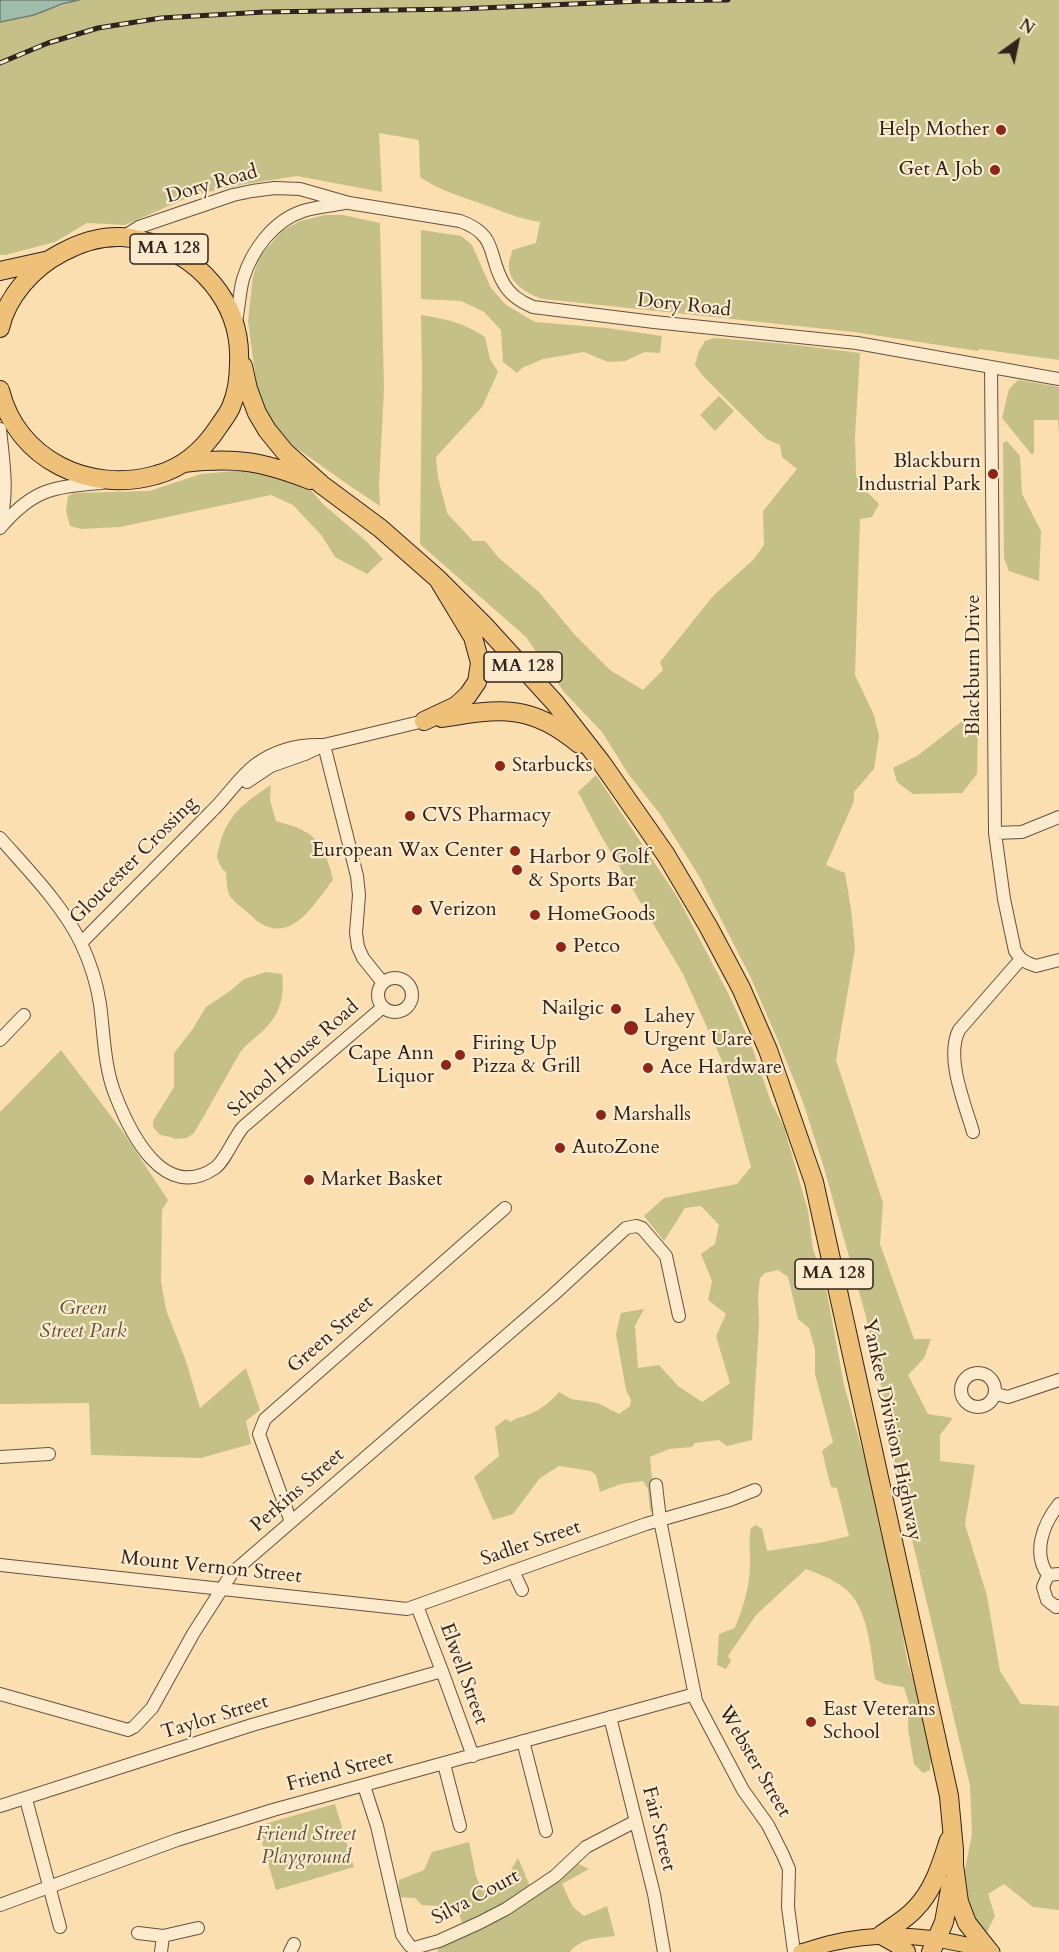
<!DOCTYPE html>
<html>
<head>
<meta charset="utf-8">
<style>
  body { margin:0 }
  #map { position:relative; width:1059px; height:1952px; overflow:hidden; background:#fbdfb1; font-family:Cardo,serif }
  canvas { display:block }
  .north { position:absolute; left:987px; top:12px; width:60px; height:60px; -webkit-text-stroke:4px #fceacc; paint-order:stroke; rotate:33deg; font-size:16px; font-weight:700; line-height:24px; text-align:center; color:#2e231d }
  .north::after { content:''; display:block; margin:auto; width:21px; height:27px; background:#2e231d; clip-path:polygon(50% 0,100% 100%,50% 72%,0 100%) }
</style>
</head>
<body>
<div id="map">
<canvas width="1059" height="1952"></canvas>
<div class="north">N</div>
</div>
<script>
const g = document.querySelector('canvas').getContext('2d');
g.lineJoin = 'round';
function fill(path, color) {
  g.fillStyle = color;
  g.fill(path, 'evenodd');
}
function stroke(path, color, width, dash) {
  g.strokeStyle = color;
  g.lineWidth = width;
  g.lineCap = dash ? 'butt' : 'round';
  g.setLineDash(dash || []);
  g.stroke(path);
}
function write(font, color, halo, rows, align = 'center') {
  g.font = font + ' Cardo,serif';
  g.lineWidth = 4.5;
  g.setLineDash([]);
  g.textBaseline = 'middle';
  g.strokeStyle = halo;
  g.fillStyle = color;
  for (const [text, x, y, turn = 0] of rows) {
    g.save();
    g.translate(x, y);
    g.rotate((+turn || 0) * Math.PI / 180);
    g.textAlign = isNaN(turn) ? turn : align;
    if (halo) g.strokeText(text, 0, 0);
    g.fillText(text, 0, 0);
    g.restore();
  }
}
const green = new Path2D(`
  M 79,0 L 1059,0 L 1059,360 L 979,349 L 978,351 L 854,332 L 544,299 C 529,295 507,283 509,264 C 509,258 512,256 512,250 L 536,243 L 540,222 C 520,219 504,212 485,205 C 462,197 441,191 420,177 L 419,140 L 379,133 L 382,192 L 297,176 L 246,184 L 194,195 L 125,225 L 87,223 L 55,242 L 5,255 L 0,255 L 0,17 L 48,10 Z
  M 325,215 L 343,215 L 380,223 L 384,389 L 379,485 L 380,506 L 350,486 L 292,445 L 273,423 L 263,405 L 256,381 L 248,321 L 253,276 L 260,256 L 282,231 L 300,221 Z
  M 421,230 L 461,236 L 472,245 L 491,288 L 506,305 L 535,322 L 607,328 L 662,336 L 660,353 L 645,352 L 625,361 L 608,362 L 584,352 L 543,359 L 522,368 L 517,373 L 503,362 L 501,330 L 484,312 L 461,301 L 421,299 Z
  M 421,315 C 446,319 464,323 485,337 L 490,359 L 498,372 L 482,407 L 436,457 L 438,477 L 447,513 L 473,541 L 485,541 L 499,558 L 539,592 L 575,635 L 610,670 L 643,690 L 663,670 L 660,662 L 714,595 L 753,560 L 764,545 L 763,511 L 797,469 L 782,457 L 780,445 L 766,439 L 703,376 L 695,365 L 699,351 L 705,341 L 715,338 L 788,344 L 860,353 L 855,437 L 856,474 L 864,489 L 879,504 L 872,517 L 860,519 L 855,675 L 874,715 L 879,736 L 874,769 L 854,792 L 854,801 L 826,865 L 845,873 L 851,909 L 855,949 L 836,1060 L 883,1203 L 880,1244 L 914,1339 L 931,1339 L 924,1358 L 908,1375 L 928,1414 L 953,1418 L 940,1435 L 940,1461 L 975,1465 L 965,1524 L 987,1596 L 1000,1671 L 1021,1704 L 1059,1706 L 1059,1910 L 1033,1907 L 1004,1884 L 988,1894 L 995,1916 L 987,1932 L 974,1920 L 966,1901 L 965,1869 L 972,1834 L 970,1786 L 914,1548 L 897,1480 L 889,1421 L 865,1313 L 824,1168 L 803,1102 L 776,1036 L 750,976 L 699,876 L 660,814 L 629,775 L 602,732 L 564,692 L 526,637 L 420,544 L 422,372 Z
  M 1018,380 L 1059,387 L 1059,435 L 1058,420 L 1034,420 L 1034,452 L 1032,455 L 1002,418 L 1009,389 Z
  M 719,396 L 734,411 L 715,431 L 700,415 Z
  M 1007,441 L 1020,456 L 1022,494 L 1041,531 L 1039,581 L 1009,571 L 1004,558 L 1003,443 Z
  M 245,470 L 277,476 L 310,489 L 324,505 L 366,541 L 383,559 L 367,574 L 335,557 L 322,536 L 293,505 L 271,495 L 120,527 L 81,529 L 70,526 L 66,511 L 68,496 L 74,493 L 149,491 L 201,474 Z
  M 974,715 L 978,721 L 977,774 L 962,793 L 913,794 L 897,782 L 893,768 L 917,756 L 961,722 Z
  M 596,775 L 678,898 L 730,997 L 751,1044 L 771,1102 L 784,1127 L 808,1211 L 813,1249 L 827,1293 L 844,1385 L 868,1471 L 879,1525 L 893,1577 L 907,1660 L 921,1704 L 931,1760 L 930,1770 L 923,1773 L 914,1764 L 908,1728 L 909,1704 L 904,1687 L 884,1684 L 875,1679 C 871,1652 868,1605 844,1588 C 833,1579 819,1574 806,1569 L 756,1615 L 728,1656 L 731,1661 L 726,1669 L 717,1665 L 719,1634 L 735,1628 C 743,1607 749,1590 750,1567 C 751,1553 748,1542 751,1528 L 756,1525 L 762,1529 L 767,1551 L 824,1542 L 849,1536 L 837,1488 L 831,1487 L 822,1451 L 833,1442 L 815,1374 L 815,1349 L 809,1328 L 798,1319 L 788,1277 L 778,1270 L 765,1273 L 760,1278 L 758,1296 L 759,1324 L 752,1440 L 727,1446 L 719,1440 L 695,1443 L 692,1447 L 669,1449 L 650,1457 L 655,1512 L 650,1511 L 648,1489 L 643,1481 L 621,1484 L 600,1492 L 596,1475 L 591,1471 L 559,1466 L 540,1478 L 513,1514 L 493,1520 L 474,1477 L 499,1456 L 495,1427 L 506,1419 L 511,1422 C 517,1417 524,1417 530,1414 C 543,1408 550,1402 559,1392 L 571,1399 L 598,1403 L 619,1414 L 630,1406 L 631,1400 L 626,1390 L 616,1334 L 621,1313 L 644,1309 L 635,1326 L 638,1368 L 659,1365 L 678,1386 L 702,1402 L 730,1383 L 716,1336 L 726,1314 L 708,1300 L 712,1281 L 701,1254 L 715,1244 L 719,1225 L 701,1206 L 685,1208 L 664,1241 L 644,1216 L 664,1198 L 737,1184 L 751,1167 L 723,1063 L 683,974 L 600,834 L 578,792 Z
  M 271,785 L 270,800 L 276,821 C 285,824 296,826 304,831 C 321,839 330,863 333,880 C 314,903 292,946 257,921 C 253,918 250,914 246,911 C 227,895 228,898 226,872 L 222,869 L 217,858 C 223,819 239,806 271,785 Z
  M 266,972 L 282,974 C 285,997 280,1014 263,1031 C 255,1038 248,1043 241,1051 L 194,1133 L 187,1138 L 175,1139 L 171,1137 L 160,1135 L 153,1127 L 153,1121 L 174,1087 L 174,1053 L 192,1030 L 206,1007 L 230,991 L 244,979 Z
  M 61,1050 L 123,1132 L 168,1200 L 162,1210 L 161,1281 L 166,1310 L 186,1361 L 200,1408 L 246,1368 L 260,1410 L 246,1421 L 251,1444 L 201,1458 L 91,1455 L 89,1403 L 0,1404 L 0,1112 Z
  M 335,1804 L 354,1867 L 276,1890 L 257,1826 Z
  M 469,1842 L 476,1876 L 482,1890 L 501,1886 L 518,1858 L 530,1886 L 572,1861 L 589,1869 L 562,1884 L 573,1907 L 584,1916 L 607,1906 L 615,1936 C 599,1938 580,1938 570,1952 L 438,1952 L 439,1941 L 463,1926 L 457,1907 L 422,1905 L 415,1898 L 398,1897 L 399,1880 L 424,1870 L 432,1852 Z`);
const water = new Path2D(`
  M 0,0 L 79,0 L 62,4 L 34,15 L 0,22 Z`);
const minor = new Path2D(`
  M 123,237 L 139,227 L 233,195 L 252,191 L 275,188 L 300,189 L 349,203 L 460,221 C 499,235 487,256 504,284 C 510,295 521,302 533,307 L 654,322 L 857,343 L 1059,379
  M 235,326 C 239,310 239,294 243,279 C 252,250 273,221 303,211 C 316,207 331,206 345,203
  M 991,367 L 995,833 L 1004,899 L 1015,951 L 1021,959 L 1028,963 L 1036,966 L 1059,960
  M 0,429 C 3,460 9,493 0,522
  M 0,528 C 33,489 52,487 101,483
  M 324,745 L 357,876 L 359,895 L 356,933 L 358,947 L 363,958 L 383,983
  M 247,782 L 271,766 L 305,754 L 324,745 L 424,721
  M 995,833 L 1022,832 L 1059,817
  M 0,838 C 28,870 62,904 81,943 C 90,962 97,984 100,1004 C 104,1034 104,1066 115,1094 C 130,1133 164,1203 215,1168 C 225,1161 233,1139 243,1127 L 383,1007
  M 81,943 C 124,899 168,856 211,812 C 227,797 238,778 255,765 C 276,749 299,744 324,745
  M378 995a17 17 0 1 1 34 0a17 17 0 1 1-34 0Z
  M 0,1040 L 24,1015
  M 973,1132 C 965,1104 945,1058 959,1030 L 1021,959
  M961 1390a17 17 0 1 1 34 0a17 17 0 1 1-34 0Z
  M 996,1394 L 1008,1397 L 1059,1380
  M 0,1457 L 49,1454
  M 656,1485 L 660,1520 L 696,1701 L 743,1790 L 768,1825 L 783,1855 L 789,1869 L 788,1907 L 794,1952
  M 291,1522 L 259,1434 L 265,1419 L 505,1208
  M 0,1565 L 407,1609 L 646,1524 L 730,1500 L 755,1490
  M 513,1571 L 522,1590
  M 1059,1574 L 1048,1575 L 1043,1587 L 1047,1600 L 1056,1607 L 1059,1606
  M 1048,1575 C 1032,1553 1043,1524 1059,1504
  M 417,1606 L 442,1671 L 473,1756
  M 0,1694 L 128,1730 L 134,1727 L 152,1708 L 193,1634 L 232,1573 L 552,1296 L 626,1228 L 636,1226 L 642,1228 L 666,1256 L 679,1316
  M 610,1717 L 654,1894 L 664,1952
  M 523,1741 L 546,1831
  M 444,1764 L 460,1826
  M 364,1786 L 377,1826 L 402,1935 L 410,1946 L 414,1948 L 439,1941 L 479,1923 L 506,1909 L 555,1876 L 586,1847 L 636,1821
  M 26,1799 L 60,1927
  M 0,1806 L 252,1725 L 442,1671
  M 0,1905 L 177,1840 L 273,1810 L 695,1694
  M 138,1933 L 163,1936 L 198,1928
  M 161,1952 L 163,1936
  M 290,1952 L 294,1944`);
const major = new Path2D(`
  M 801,1952 C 812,1949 822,1945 832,1943 C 886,1930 940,1936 992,1952`);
const highway = new Path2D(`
  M 0,271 L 45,261
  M 0,328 C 7,296 34,267 61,253 C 79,243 101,236 122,237 C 128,237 134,239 140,240 C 198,253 242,302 239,363 C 239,377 237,393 231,407 C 228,414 223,420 219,426 C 204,449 183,468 156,475 C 90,494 17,460 0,390
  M 243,366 L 248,389 L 257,413 L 267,430 L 285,452 L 322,485 L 380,528 L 438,579 L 473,637 L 480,663 L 477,682 L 468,695 L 456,706 L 424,721
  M 184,463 C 236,457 261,461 310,480
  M 438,579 L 484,625 L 555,703 L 601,762 L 666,855 L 708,926 L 741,988 L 768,1050 L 814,1182 L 949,1796 L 954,1850 L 954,1865 L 959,1902 L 967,1923 L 989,1951 L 985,1952
  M 442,718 C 500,708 532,704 579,744
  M 906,1952 L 897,1944 L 881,1935 C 892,1927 906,1919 915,1909 C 934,1890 941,1864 949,1840
  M 931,1952 L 944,1922 L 951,1884`);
const rail = new Path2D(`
  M 0,63 L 48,43 L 98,28 L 161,18 L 264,12 L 459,9 L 641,1 L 728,0`);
const markers = [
  [1001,130,6,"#8f2418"],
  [995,170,6,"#8f2418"],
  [993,474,6,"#8f2418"],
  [500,766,6,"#8f2418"],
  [410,816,6,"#8f2418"],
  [515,851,6,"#8f2418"],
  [517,870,6,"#8f2418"],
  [417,910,6,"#8f2418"],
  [535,915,6,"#8f2418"],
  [561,947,6,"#8f2418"],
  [616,1009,6,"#8f2418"],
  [631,1028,8,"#8f2418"],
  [460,1055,6,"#8f2418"],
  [446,1065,6,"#8f2418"],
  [648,1068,6,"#8f2418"],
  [601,1115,6,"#8f2418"],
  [560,1148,6,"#8f2418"],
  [309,1180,6,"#8f2418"],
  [811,1722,6,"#8f2418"]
];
const shields = [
  [169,249,78],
  [523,667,78],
  [834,1274,78]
];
const shieldNames = [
  ["MA 128",169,249],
  ["MA 128",523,667],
  ["MA 128",834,1274]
];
const poiNames = [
  ["Help Mother",989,130,"right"],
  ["Get A Job",983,170,"right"],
  ["Blackburn",981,462,"right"],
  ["Industrial Park",981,485,"right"],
  ["Starbucks",512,766],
  ["CVS Pharmacy",422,816],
  ["European Wax Center",503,851,"right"],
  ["Harbor 9 Golf",529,858],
  ["& Sports Bar",529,881],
  ["Verizon",429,910],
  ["HomeGoods",547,915],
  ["Petco",573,947],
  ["Nailgic",604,1009,"right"],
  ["Lahey",644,1017],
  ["Urgent Uare",644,1040],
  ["Firing Up",472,1044],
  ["Pizza & Grill",472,1067],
  ["Cape Ann",434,1054,"right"],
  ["Liquor",434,1077,"right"],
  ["Ace Hardware",660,1068],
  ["Marshalls",613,1115],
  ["AutoZone",572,1148],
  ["Market Basket",321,1180],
  ["East Veterans",823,1710],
  ["School",823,1733]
];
const streetNames = [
  ["Dory Road",212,185,-16],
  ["Dory Road",684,306,6],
  ["Blackburn Drive",974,665,-90],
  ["Gloucester Crossing",134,861,-45],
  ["School House Road",294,1059,-41],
  ["Green Street",331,1335,-41],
  ["Yankee Division Highway",891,1430,78],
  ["Perkins Street",298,1491,-41],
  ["Sadler Street",531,1544,-19],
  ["Mount Vernon Street",211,1568,6],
  ["Elwell Street",463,1674,70],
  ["Taylor Street",215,1718,-17],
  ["Webster Street",754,1762,60],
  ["Friend Street",340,1772,-15],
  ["Fair Street",658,1829,76],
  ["Silva Court",476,1898,-28]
];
const parkNames = [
  ["Green",83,1309],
  ["Street Park",83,1332],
  ["Friend Street",306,1835],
  ["Playground",306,1858]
];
fill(green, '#c4c088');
fill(water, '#9fbdaa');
stroke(water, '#727f72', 1.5);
stroke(minor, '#615242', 14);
stroke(major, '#2e231d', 17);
stroke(highway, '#2e231d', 20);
stroke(minor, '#fceacc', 12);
stroke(major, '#eec078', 15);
stroke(highway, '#eec078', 18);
stroke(rail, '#2e231d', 5);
stroke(rail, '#fceacc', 3, [9]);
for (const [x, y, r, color] of markers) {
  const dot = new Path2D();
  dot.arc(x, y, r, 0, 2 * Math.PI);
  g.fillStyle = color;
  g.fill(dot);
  stroke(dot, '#fceacc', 2);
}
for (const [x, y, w] of shields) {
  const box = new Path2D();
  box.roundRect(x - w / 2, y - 15, w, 30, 4.5);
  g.fillStyle = '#fceacc';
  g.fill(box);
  stroke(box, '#2e231d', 1.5);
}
write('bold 18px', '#2e231d', null, shieldNames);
write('20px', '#2e231d', '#fceacc', poiNames, 'left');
write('20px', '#2e231d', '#fceacc', streetNames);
write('italic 20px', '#5b523d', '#fceacc', parkNames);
</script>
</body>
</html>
